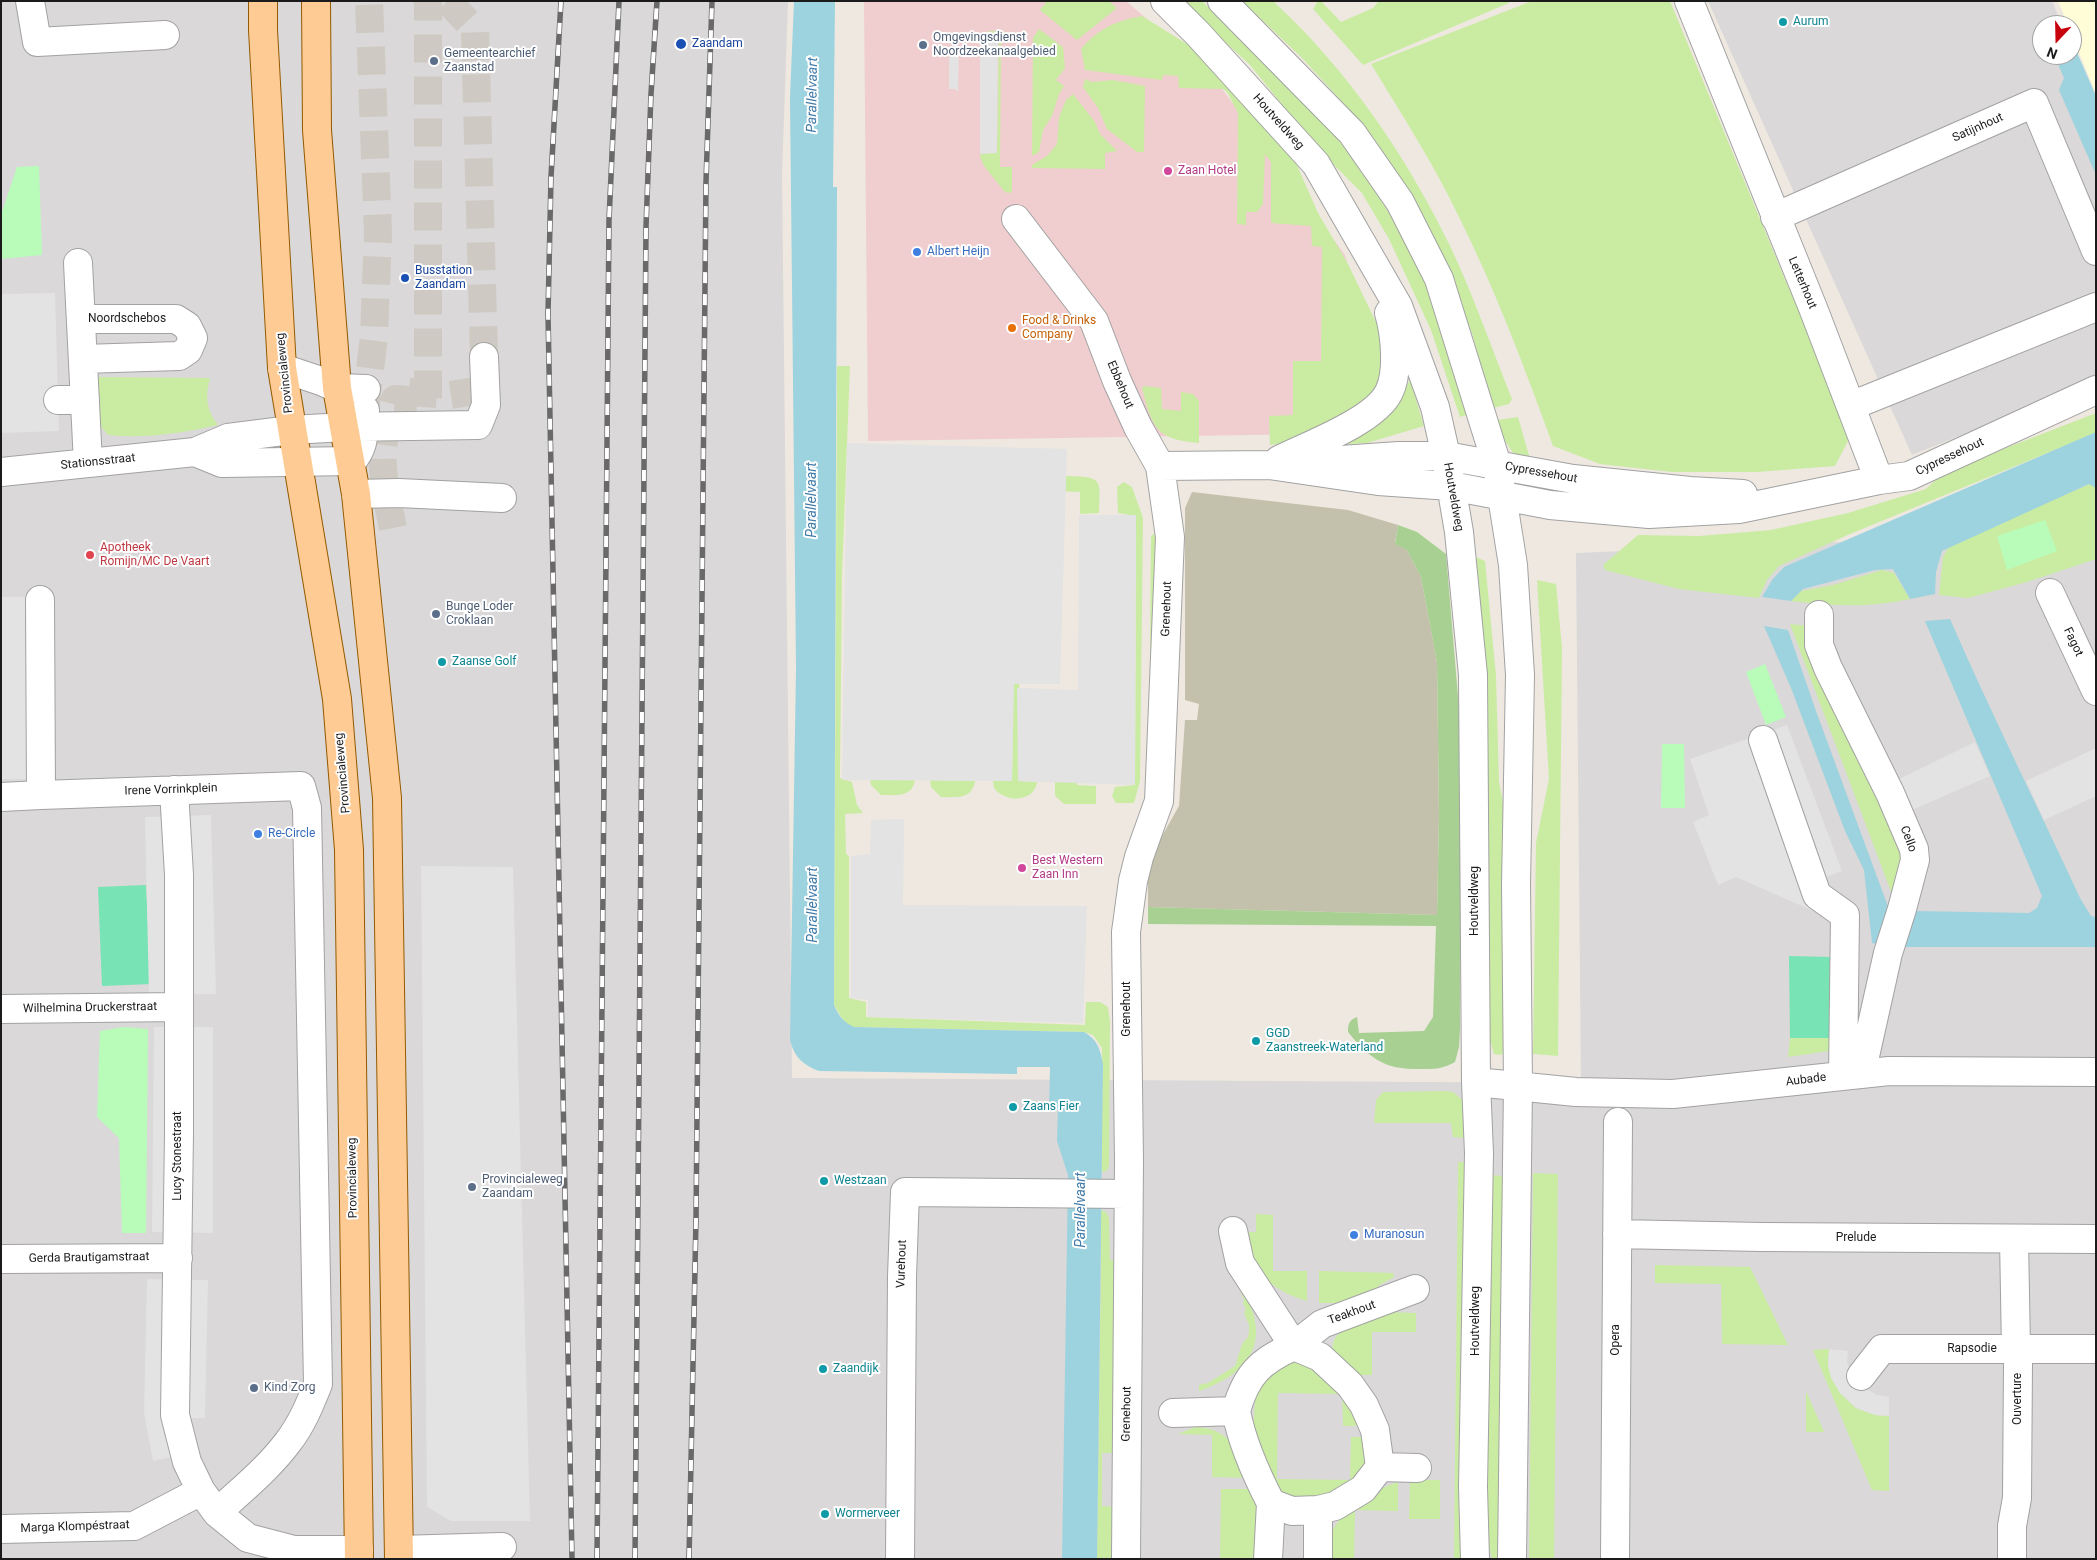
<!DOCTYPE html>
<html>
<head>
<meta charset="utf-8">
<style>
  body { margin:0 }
  #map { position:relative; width:2097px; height:1560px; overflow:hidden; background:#eee8e0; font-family:Roboto,sans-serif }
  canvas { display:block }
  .frame { position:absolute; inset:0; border:2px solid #1b1b1b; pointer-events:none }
  .north { position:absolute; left:2032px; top:15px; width:50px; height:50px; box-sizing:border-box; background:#fff; border:1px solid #a4a4a4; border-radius:50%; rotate:201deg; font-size:14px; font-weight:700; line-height:20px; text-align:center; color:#1b1b1b }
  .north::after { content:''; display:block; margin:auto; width:18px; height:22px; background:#c7000b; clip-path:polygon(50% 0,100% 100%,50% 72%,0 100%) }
</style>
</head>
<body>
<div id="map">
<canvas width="2097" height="1560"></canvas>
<div class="frame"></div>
<div class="north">N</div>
</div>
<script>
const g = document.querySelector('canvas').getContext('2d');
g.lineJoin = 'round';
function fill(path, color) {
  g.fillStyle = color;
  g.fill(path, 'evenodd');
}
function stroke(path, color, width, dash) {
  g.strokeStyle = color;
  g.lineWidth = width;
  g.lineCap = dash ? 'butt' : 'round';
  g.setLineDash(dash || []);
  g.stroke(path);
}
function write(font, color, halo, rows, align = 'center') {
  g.font = font + ' Roboto,sans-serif';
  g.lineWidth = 4;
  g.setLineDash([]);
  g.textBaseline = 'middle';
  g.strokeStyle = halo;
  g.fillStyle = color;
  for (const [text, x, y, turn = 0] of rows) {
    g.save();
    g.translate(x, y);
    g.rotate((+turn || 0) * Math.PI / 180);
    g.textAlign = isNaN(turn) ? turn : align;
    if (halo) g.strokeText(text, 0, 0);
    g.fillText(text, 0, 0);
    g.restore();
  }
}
const residential = new Path2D(`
  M 1,1 L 788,1 L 782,174 L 792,1078 L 1581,1083 L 1576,553 L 1934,538 L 2096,471 L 2096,1559 L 1,1559 Z
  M 1708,1 L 2052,1 L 2062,25 L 2042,25 L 2042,55 L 2072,55 L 2096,108 L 2096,381 L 1912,455 Z`);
const commercial = new Path2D(`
  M 864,1 L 1126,1 L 1211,74 L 1345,255 L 1372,355 L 1314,434 L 868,441 Z`);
const education = new Path2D(`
  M 2058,1 L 2096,1 L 2096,94 L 2072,36 L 2072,25 L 2068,25 Z`);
const construction = new Path2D(`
  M 1192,492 L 1348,510 L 1398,525 L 1395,543 L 1407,550 L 1421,577 L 1437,662 L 1439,815 L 1437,915 L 1148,907 L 1148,881 L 1157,845 L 1179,806 L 1185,720 L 1197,720 L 1199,704 L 1185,700 L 1185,508 Z`);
const grass = new Path2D(`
  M 1047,1 L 1109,1 L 1117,8 L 1077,40 L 1040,10 Z
  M 1181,1 L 1202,1 L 1306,99 L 1355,161 L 1403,234 L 1436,308 L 1470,414 L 1460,417 L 1431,330 L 1389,239 L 1362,193 L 1319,150 L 1250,65 Z
  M 1242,1 L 1273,1 C 1348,70 1407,157 1451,248 C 1474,297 1492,349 1512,399 L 1509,404 L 1493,408 L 1472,333 L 1452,279 L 1386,159 L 1347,107 L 1301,57 Z
  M 1318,1 L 1321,1 L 1341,22 L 1373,8 L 1379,1 L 1508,1 L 1509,3 L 1363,65 L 1313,9 Z
  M 1532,1 L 1670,1 L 1784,277 L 1824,369 L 1850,437 L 1835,466 L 1757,472 L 1672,472 L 1600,464 L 1553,446 C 1525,368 1495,289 1458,215 C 1433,163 1401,113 1371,64 Z
  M 1142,16 L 1198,51 L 1295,161 L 1318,213 L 1348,264 L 1385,341 L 1382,384 L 1348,415 L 1283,443 L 1270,445 L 1269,416 L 1293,415 L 1293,361 L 1321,361 L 1322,247 L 1312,246 L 1311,226 L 1271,223 L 1271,162 L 1265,154 L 1263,204 L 1257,212 L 1246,212 L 1246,225 L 1237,224 L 1238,113 L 1227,92 L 1223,89 L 1179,88 L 1178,76 L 1163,75 L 1162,80 L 1085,70 L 1081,49 C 1099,28 1116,21 1142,16 Z
  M 1039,29 L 1063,47 L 1065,68 L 1056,80 L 1064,86 L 1059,94 L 1052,116 L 1043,130 L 1039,152 L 1032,156 L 1033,38 Z
  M 991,31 L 1008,32 L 1013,39 L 1013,41 L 1001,41 L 1000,167 L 1012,167 L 1012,191 L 1010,193 L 1005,192 L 984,166 L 980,157 L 981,153 L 997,153 L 999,34 L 983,33 Z
  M 1085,79 L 1092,82 L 1113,80 L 1145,86 L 1144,152 L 1137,152 L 1107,129 L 1098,108 L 1083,87 Z
  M 1073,94 L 1095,122 L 1100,134 L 1117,151 L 1105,153 L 1105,169 L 1032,168 L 1032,165 L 1047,156 L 1057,144 L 1059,117 L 1066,100 Z
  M 837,366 L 850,366 L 842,575 L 840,778 L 852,782 L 857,805 L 863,813 L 845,814 L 846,854 L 849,856 L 849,998 L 866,1002 L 866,1017 L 1085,1025 L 1086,1002 L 1100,1002 L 1108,1007 L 1110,1022 L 1109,1166 L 1107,1171 L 1101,1172 L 1102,1048 L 1093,1035 L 1084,1032 L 854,1027 L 846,1025 L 834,1005 Z
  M 92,377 L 210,378 C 205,397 206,409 218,425 C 183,433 145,439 108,435 L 97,422 Z
  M 1410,380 L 1424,426 L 1367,443 L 1327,445 L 1374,427 L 1395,408 Z
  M 1144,386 L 1161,388 L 1162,409 L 1181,411 L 1181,392 L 1193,394 L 1199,401 L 1199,443 C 1155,440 1152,426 1142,388 Z
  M 2096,413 L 2096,433 L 1850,534 L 1779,566 L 1767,580 L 1759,598 L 1679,589 L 1605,570 L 1603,565 L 1638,535 L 1699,536 L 1771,530 L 1848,513 L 1926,489 L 1944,472 Z
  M 1518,417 L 1530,459 L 1513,453 L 1504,439 L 1498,420 Z
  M 1067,476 C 1104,477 1100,479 1099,513 L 1080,514 L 1080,492 L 1059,491 L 1061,479 Z
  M 1124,482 L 1132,487 L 1143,518 L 1140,781 L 1134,803 L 1116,803 L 1112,796 L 1115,787 L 1135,785 L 1136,516 L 1118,513 L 1117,487 Z
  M 2090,484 L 2096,488 L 2096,559 L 2027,582 L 1968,598 L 1939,595 L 1943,557 L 1951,543 Z
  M 1016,490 L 1022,490 L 1018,781 L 1037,782 C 1034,803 1005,803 994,788 L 993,781 L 1012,781 Z
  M 1153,534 L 1158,536 L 1149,763 L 1151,537 Z
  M 1473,556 L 1485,561 L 1496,676 L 1499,782 L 1508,827 L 1505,1052 L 1500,1055 L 1494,1054 L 1486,1027 Z
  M 1882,570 L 1894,573 L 1910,599 C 1868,608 1833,606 1791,601 L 1801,591 L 1833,585 Z
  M 1537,580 L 1556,584 L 1562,648 L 1558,1056 L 1533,1054 L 1536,843 L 1549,779 Z
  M 1790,624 L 1809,626 L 1905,854 L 1895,902 Z
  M 870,778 L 915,779 C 913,798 896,795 881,795 L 871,785 Z
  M 930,780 L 975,781 C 972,800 956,797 941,797 L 931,787 Z
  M 1055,781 L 1077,781 L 1077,785 L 1096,786 L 1096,804 L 1064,804 L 1055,796 Z
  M 1790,1038 L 1830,1038 L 1829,1051 L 1788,1057 Z
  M 1445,1091 L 1453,1092 L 1465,1102 L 1469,1138 L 1453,1137 L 1451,1123 L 1374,1123 L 1376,1100 L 1383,1092 Z
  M 1458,1162 L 1470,1162 L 1466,1559 L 1454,1559 Z
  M 1533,1173 L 1558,1174 L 1554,1559 L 1529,1558 Z
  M 1485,1175 L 1506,1176 L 1502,1559 L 1492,1559 L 1482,1516 Z
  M 1100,1210 L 1106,1212 L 1109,1218 L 1110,1260 L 1116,1260 L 1115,1453 L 1102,1453 L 1102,1506 L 1114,1507 L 1114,1559 L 1097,1559 L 1101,1265 Z
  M 1256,1214 L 1273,1215 L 1273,1271 L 1307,1271 L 1307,1301 C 1270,1290 1250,1271 1249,1232 L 1256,1232 Z
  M 1655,1265 L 1750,1267 L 1788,1345 L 1722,1344 L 1721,1284 L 1655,1283 Z
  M 1319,1271 L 1393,1273 L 1394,1277 L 1378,1286 L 1378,1294 L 1338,1303 L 1319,1303 Z
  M 1232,1274 C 1272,1328 1263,1369 1199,1391 L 1199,1385 L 1208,1383 L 1235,1366 L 1242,1344 L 1248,1337 L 1249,1332 L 1249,1325 L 1244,1313 L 1246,1309 L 1243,1303 L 1244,1299 Z
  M 1385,1312 L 1416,1313 L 1416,1332 L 1372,1332 L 1372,1375 L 1345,1375 C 1342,1369 1337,1364 1335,1358 C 1322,1328 1366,1320 1385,1312 Z
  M 1829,1349 L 1828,1365 L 1840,1393 L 1856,1408 L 1875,1415 L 1889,1416 L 1889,1491 L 1872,1490 L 1813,1350 Z
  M 1290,1362 C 1328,1364 1354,1392 1365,1426 L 1343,1426 L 1342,1394 L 1278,1393 L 1277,1479 L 1350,1480 L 1351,1437 L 1367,1437 C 1369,1465 1369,1480 1340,1492 C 1285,1515 1254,1478 1254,1425 C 1254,1412 1254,1396 1260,1384 C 1266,1372 1278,1366 1290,1362 Z
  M 1806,1391 L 1824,1432 L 1806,1432 Z
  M 1195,1427 C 1230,1428 1237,1450 1251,1478 L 1212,1477 L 1212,1435 L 1178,1434 Z
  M 1410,1480 L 1440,1480 L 1440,1519 L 1409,1519 Z
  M 1398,1482 L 1398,1511 L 1355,1510 L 1354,1559 L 1328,1559 C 1329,1552 1328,1545 1330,1539 C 1335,1513 1374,1489 1398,1482 Z
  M 1221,1489 L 1255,1489 C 1259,1511 1258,1537 1253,1559 L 1220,1559 Z`);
const forest = new Path2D(`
  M 1398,525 L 1417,532 L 1446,554 L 1460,720 L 1460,1029 L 1459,1047 L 1455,1062 C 1443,1069 1434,1069 1421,1069 C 1385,1070 1370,1059 1348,1032 C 1348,1024 1349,1020 1357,1017 L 1359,1033 L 1424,1031 L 1433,1017 L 1436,926 L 1148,924 L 1148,907 L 1437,915 L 1439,815 L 1437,662 L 1421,577 L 1407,550 L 1395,544 Z`);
const park = new Path2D(`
  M 39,166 L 42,255 L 1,259 L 1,215 L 17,167 Z
  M 2045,520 L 2057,551 L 2007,570 L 1997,536 Z
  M 1765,664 L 1786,717 L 1766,725 L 1746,672 Z
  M 1662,744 L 1684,744 L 1685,808 L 1661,808 Z
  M 124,1027 L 148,1029 L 146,1233 L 122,1233 L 119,1138 L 97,1117 L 100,1031 Z`);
const pitch = new Path2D(`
  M 146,885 L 151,984 L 102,986 L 98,887 Z
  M 1789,956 L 1830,957 L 1830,1038 L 1790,1038 Z`);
const parking = new Path2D(`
  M 980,40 L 998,41 L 997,153 L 980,154 Z
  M 958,46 L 959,46 L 958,92 L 955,89 L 949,89 L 949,47 Z
  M 55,293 L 59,431 L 1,433 L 1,294 Z
  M 847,443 L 1067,449 L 1060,684 L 1014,684 L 1012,781 L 842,780 Z
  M 1079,515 L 1136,515 L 1135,785 L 1018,781 L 1017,688 L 1078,690 Z
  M 1,597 L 28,597 L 33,779 L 1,779 Z
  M 1787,725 L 1842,871 L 1827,877 L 1836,921 L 1736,877 L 1718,885 L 1693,822 L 1709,815 L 1690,759 Z
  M 1975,742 L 1990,776 L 1912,810 L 1897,780 Z
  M 2096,748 L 2096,796 L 2044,820 L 2026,781 Z
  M 211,815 L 216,994 L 149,995 L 145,817 Z
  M 904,819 L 903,905 L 1087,906 L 1083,1023 L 868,1017 L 868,1000 L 851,998 L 851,856 L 870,854 L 871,820 Z
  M 421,866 L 513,867 L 530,1521 L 451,1521 L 427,1507 Z
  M 154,1027 L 213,1027 L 213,1233 L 152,1232 Z
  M 147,1279 L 208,1280 L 205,1418 L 167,1419 L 171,1457 L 153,1461 L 144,1413 Z
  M 1829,1349 L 1848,1351 L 1847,1362 L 1856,1383 L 1877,1395 L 1889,1397 L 1889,1416 L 1875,1415 L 1856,1408 L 1840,1393 L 1831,1378 L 1828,1365 Z`);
const water = new Path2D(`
  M 794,1 L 835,1 L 833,187 L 837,187 L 834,1005 C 839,1016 843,1022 854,1027 L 1084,1032 C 1098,1040 1100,1049 1103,1064 L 1097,1559 L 1062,1559 L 1068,1175 L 1057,1141 L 1058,1109 L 1049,1108 L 1050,1067 L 1017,1067 L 1017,1074 L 819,1071 C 803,1065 794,1057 790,1040 L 796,668 L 790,97 Z
  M 2072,41 L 2096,96 L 2096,175 L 2059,90 L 2064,78 L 2054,55 L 2072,55 Z
  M 2096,432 L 2096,488 L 2089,484 L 1942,551 L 1936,572 L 1935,594 L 1910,599 L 1893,569 L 1875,570 L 1803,589 L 1791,601 L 1762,597 L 1772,580 L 1784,567 Z
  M 1950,619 C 1991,713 2037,805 2080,898 L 2091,916 L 2096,917 L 2096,947 L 1893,947 L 1872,943 L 1864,870 L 1845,831 L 1791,688 L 1764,626 L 1788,630 L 1816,711 L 1890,912 L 1915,911 L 2029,913 L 2037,908 L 2042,896 L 1925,621 Z`);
const minorTunnel = new Path2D(`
  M 448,1 L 475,30 L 484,357
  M 409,392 L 450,395 L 476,391 L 485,378
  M 365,410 L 374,337 L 378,232 L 369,1
  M 393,528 C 388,503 381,475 383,449 C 385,432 390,416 395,399 L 428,402 L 428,1`);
const minor = new Path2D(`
  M 30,1 L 37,42 L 165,35
  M 1165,1 L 1198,34 L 1316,164 L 1398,306 L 1435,407 L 1446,456 L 1459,532 L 1473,675 L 1476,1082 L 1479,1153 L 1473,1487 L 1475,1559
  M 1222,1 L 1352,133 L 1400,202 L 1439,279 L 1497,465 L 1513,565 L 1520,675 L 1516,884 L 1518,1085 L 1512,1559
  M 1689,1 L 1813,308 L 1879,480
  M 1775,217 L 2034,103 L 2096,251
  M 1016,219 L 1094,321 L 1117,381 L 1138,427 L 1160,466 L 1170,537 L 1159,801 L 1139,857 L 1133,881 L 1126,932 L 1129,1161 L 1126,1559
  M 78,263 L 88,463
  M 81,319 L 176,319 L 187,326 L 193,338 L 188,350 L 179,356 L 83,359
  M 282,368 L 321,381 L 337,388 L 366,389
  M 58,400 L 85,400
  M 1851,406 L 2096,307
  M 195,452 L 222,463 L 352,461 C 366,446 363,431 365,410
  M 1279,460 C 1309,445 1375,421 1389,392 C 1399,372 1395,334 1389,313
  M 1269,465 L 1378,481 L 1451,486 L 1550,505 L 1649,514 L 1739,509 L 1879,480 L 1909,476 L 2096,390
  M 1160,466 L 1269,465 L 1399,456 L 1446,456 L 1573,479 L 1690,491 L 1743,494
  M 1,472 L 195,452 L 228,438 L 291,430 L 345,427 L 478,425 L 486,405 L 484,357
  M 356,494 L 399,493 L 502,498
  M 2050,593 L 2096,691
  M 40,600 L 41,795 L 301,786 L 307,808 L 318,1384 C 310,1404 302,1424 288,1442 C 268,1469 241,1490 217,1513
  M 1819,615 L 1819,645 L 1828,668 L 1890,793 L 1914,849 L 1915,860 L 1902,909 L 1888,953 L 1861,1074
  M 1763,740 L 1817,895 L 1845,915 L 1843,1076
  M 174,790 L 179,875 L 179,1133 L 175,1415 L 187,1462 L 201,1491 L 217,1513 L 248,1538 L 294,1550 L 359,1550
  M 1,797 L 41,795
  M 1,1009 L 179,1007
  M 1476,1082 L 1576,1092 L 1673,1094 L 1889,1071 L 2096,1072
  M 1233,1231 L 1240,1263 L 1294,1346 C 1260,1361 1246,1375 1236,1411
  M 1617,1234 L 1761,1237 L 2096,1239
  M 1,1259 L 178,1258
  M 1861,1376 L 1882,1349 L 2096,1349
  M 1173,1413 L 1236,1411 C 1242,1443 1256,1474 1271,1503 L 1292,1511 L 1318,1510 L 1335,1506 L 1363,1489 L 1380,1467 L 1375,1430 L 1364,1405 L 1350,1385 L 1320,1357 L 1294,1346 L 1322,1324 L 1415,1289
  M 1380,1467 L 1417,1468
  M 1318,1510 L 1318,1559
  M 1,1529 L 134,1526 L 201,1491
  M 399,1550 L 502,1547
  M 900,1559 L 902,1277 L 905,1192 L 1128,1194
  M 1268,1559 L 1271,1503
  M 1615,1559 L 1618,1122
  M 2012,1559 L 2012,1526 L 2017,1498 L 2018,1363 L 2016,1349 L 2014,1239`);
const major = new Path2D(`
  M 263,1 L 263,30 L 282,368 L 337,699 L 349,850 L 359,1559
  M 316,1 L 317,130 L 337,388 L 356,494 L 387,798 L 399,1559`);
const rail = new Path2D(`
  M 561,1 L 551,177 L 548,314 L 572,1559
  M 597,1559 L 609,220 L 619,1
  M 635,1559 L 646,227 L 651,94 L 657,1
  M 689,1559 L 696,1219 L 706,182 L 712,1`);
const markers = [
  [1783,22,5,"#0f9aa8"],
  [681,44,6,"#1a4fb4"],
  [923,45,5,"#5c6f8a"],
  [434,61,5,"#5c6f8a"],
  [1168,171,5,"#d1479c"],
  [917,252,5,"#3f7fe0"],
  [405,278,5,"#1a4fb4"],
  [1012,328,5,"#e8710a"],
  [90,555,5,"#e0444e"],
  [436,614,5,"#5c6f8a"],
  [442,662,5,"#0f9aa8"],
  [258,834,5,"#3f7fe0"],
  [1022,868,5,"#d1479c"],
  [1256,1041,5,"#0f9aa8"],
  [1013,1107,5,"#0f9aa8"],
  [824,1181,5,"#0f9aa8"],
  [472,1187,5,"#5c6f8a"],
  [1354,1235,5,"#3f7fe0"],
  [823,1369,5,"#0f9aa8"],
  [254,1388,5,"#5c6f8a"],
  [825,1514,5,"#0f9aa8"]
];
const cultureNames = [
  ["Aurum",1793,22],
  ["Zaanse Golf",452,662],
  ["GGD",1266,1034],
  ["Zaanstreek-Waterland",1266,1048],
  ["Zaans Fier",1023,1107],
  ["Westzaan",834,1181],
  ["Zaandijk",833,1369],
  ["Wormerveer",835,1514]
];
const serviceNames = [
  ["Omgevingsdienst",933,38],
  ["Noordzeekanaalgebied",933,52],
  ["Gemeentearchief",444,54],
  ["Zaanstad",444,68],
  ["Bunge Loder",446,607],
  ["Croklaan",446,621],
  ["Provincialeweg",482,1180],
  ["Zaandam",482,1194],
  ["Kind Zorg",264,1388]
];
const transitNames = [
  ["Zaandam",692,44],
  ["Busstation",415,271],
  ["Zaandam",415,285]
];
const streetNames = [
  ["Houtveldweg",1278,122,48],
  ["Satijnhout",1978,128,-24],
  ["Letterhout",1802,283,67],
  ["Noordschebos",127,319],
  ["Provincialeweg",285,373,-96],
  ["Ebbehout",1120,385,67],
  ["Cypressehout",1950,457,-25],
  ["Stationsstraat",98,462,-6],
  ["Cypressehout",1541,473,10],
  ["Houtveldweg",1453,497,80],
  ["Grenehout",1167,609,-88],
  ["Fagot",2073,642,65],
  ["Provincialeweg",343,773,-95],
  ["Irene Vorrinkplein",171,790,-2],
  ["Cello",1908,839,70],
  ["Houtveldweg",1475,901,-90],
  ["Wilhelmina Druckerstraat",90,1008,-1],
  ["Grenehout",1127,1009,-90],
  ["Aubade",1806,1080,-7],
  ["Lucy Stonestraat",178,1156,-90],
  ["Provincialeweg",353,1178,-91],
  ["Prelude",1856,1238],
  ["Gerda Brautigamstraat",89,1258,-1],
  ["Vurehout",902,1264,-88],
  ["Teakhout",1352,1313,-20],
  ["Houtveldweg",1476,1321,-90],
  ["Opera",1616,1340,-90],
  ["Rapsodie",1972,1349],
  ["Ouverture",2018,1399,-90],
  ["Grenehout",1127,1414,-89],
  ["Marga Klompéstraat",75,1527,-2]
];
const hotelNames = [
  ["Zaan Hotel",1178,171],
  ["Best Western",1032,861],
  ["Zaan Inn",1032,875]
];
const shopNames = [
  ["Albert Heijn",927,252],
  ["Re-Circle",268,834],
  ["Muranosun",1364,1235]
];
const foodNames = [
  ["Food & Drinks",1022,321],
  ["Company",1022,335]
];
const healthNames = [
  ["Apotheek",100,548],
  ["Romijn/MC De Vaart",100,562]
];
const waterNames = [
  ["Parallelvaart",813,95,-89],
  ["Parallelvaart",812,500,-90],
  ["Parallelvaart",813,905,-90],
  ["Parallelvaart",1081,1210,-90]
];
fill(residential, '#dad8d8');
fill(commercial, '#f0cdce');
fill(education, '#fffdd8');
fill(construction, '#c3c1ab');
fill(grass, '#caeca2');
fill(forest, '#a8d092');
fill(park, '#b9fcba');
fill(pitch, '#78e3b4');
fill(parking, '#e3e3e3');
fill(water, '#9dd3df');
stroke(minorTunnel, '#cec9c2', 28, [28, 14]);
stroke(minor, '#a2a2a2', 30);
stroke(major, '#935a00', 30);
stroke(minor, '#fff', 28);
stroke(major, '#ffcb94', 28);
stroke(rail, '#696969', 5.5);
stroke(rail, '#fff', 4, [11]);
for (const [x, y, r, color] of markers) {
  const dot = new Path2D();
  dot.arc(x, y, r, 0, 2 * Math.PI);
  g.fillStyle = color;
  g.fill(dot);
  stroke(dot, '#fff', 2);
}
write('12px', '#0d838f', '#fff', cultureNames, 'left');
write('12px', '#4e5e75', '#fff', serviceNames, 'left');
write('12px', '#164399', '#fff', transitNames, 'left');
write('12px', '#1b1b1b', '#fff', streetNames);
write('12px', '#b23c85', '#fff', hotelNames, 'left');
write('12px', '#366cbe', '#fff', shopNames, 'left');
write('12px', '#c56008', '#fff', foodNames, 'left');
write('12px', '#be3a42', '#fff', healthNames, 'left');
write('italic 14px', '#407aa8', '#fff', waterNames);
</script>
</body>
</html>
